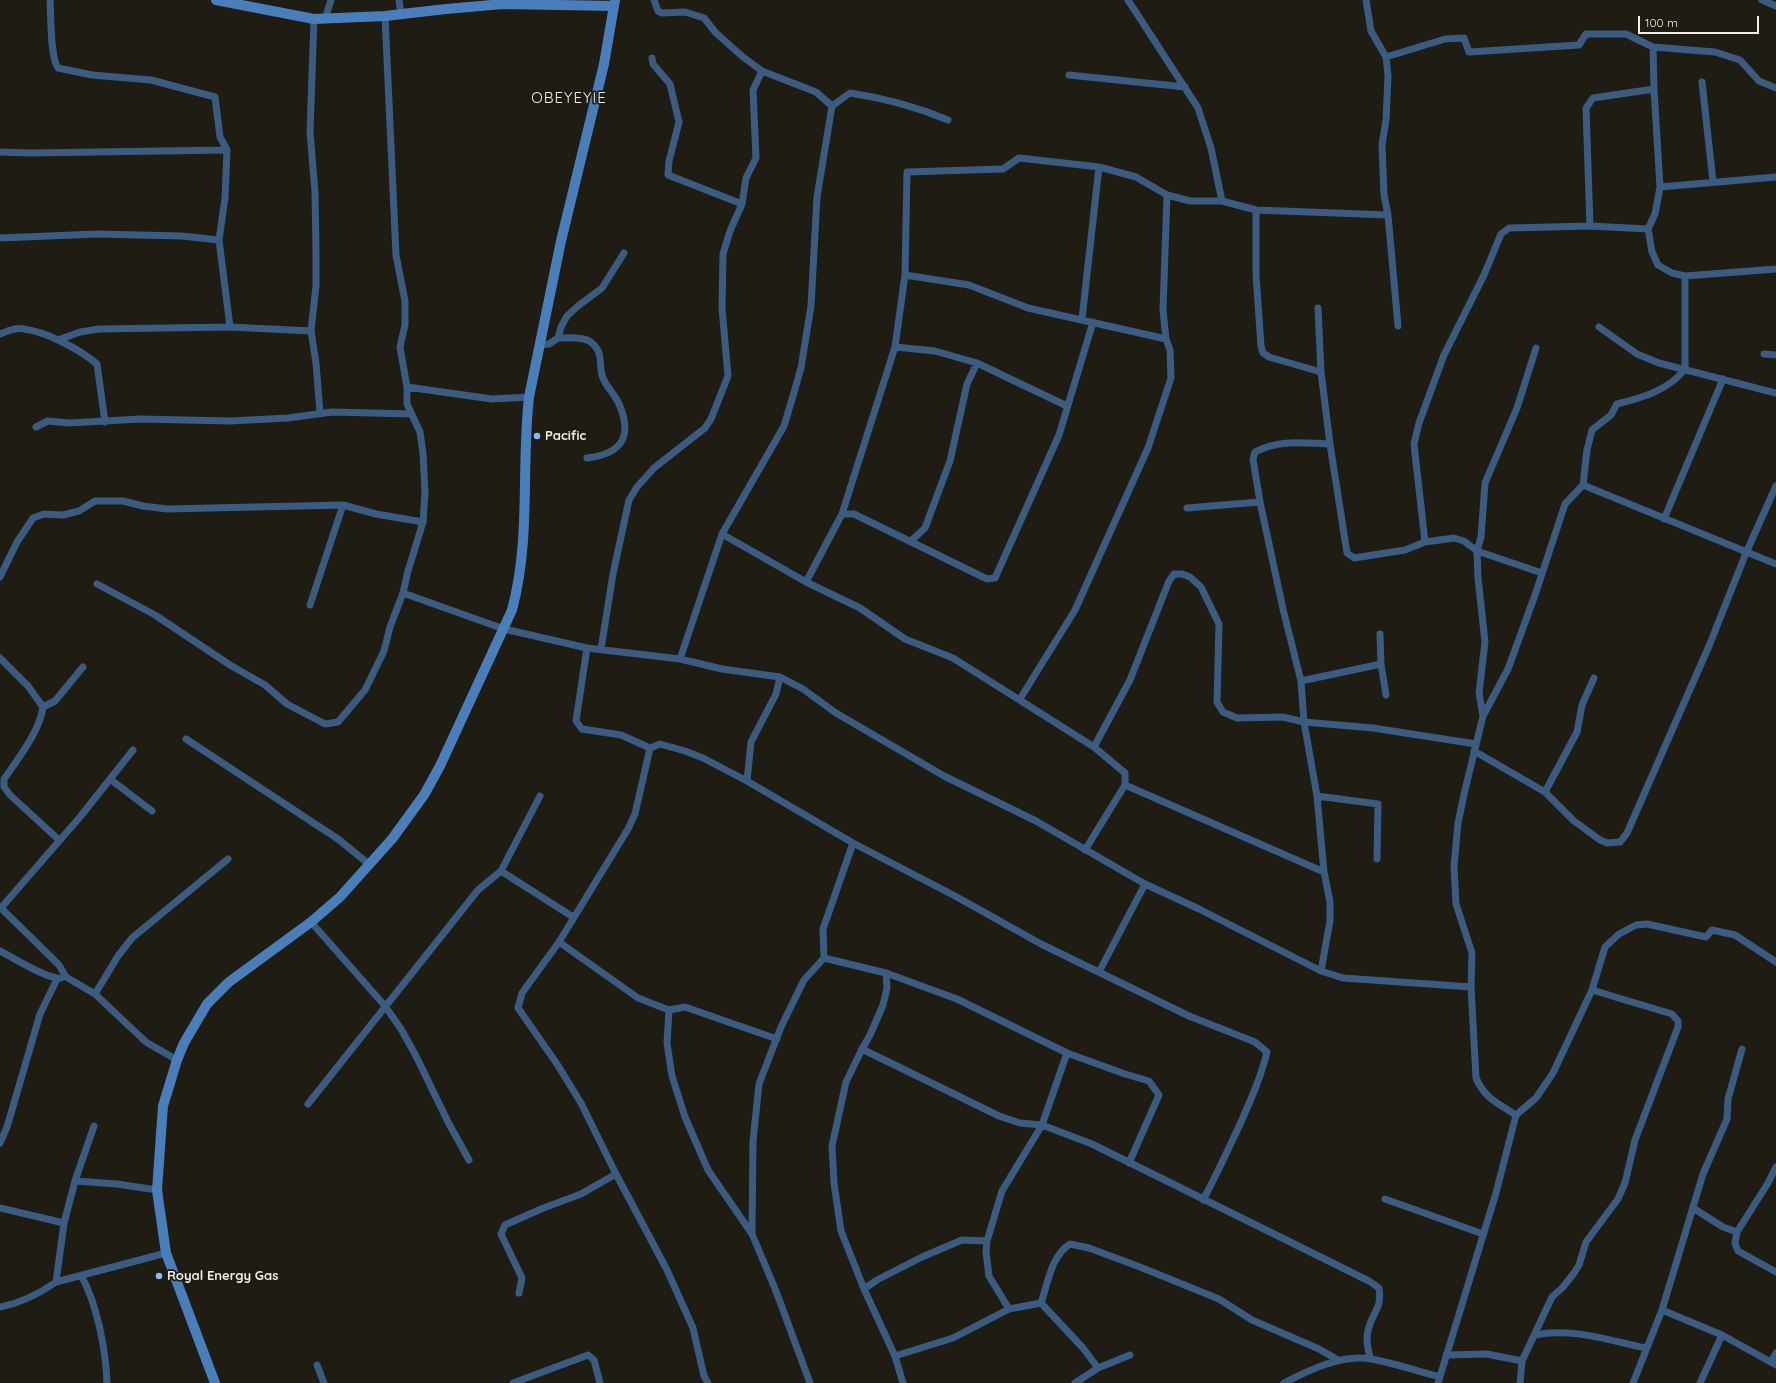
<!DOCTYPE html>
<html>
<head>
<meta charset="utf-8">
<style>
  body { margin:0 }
  #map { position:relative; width:1776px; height:1383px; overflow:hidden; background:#1e1c13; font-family:Quicksand,sans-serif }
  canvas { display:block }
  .scale { position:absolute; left:1638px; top:16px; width:121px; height:18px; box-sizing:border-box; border:2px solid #eeede6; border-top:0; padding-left:5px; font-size:12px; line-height:14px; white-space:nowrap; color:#eeede6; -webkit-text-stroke:3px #1e1c13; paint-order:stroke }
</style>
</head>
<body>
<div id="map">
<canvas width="1776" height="1383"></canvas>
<div class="scale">100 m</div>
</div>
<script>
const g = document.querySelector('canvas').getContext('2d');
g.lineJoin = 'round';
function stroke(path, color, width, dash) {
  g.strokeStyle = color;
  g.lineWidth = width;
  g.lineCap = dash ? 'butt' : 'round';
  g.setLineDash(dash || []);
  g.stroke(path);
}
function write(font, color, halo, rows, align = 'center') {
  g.font = font + ' Quicksand,sans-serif';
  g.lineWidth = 3.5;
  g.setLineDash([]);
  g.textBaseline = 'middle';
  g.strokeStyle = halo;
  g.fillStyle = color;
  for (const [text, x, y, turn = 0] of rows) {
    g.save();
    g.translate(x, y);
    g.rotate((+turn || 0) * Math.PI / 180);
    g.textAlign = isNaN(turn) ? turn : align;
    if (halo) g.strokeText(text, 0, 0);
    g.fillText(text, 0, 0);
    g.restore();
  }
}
const street = new Path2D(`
  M 50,0 C 51,15 50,57 58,68 L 92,75 L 151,80 L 215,97 L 220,137 L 227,150 L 225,198 L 219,240 L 230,327
  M 399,0 L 401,14
  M 654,0 L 658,11 L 662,13 L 685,12 L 704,18 L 716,33 L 743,57 L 762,71 L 816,92 L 832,106 L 850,93 C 884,98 917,107 948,120
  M 1128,0 L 1198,108 L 1211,148 L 1222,201
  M 1366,0 L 1371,31 L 1386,57 L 1388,76 L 1386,120 L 1382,145 L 1384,195 L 1388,215 L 1398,326
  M 1762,0 L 1776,6
  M 314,19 L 310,132 L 315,192 L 316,251 L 316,286 L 311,331 L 316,363 L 320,413
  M 325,19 L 331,0
  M 1653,47 L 1654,89 L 1660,187 L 1655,214 L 1648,229 L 1652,252 L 1658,265 L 1672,273 L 1685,276 L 1776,269
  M 1386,57 L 1445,39 L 1464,38 L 1469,52 L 1579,45 L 1586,34 L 1626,34 L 1653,47 L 1715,52 L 1740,60 L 1759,81 L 1776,88
  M 652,58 L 653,64 L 670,84 L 679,122 L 669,161 L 668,175 L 742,204
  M 1069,75 L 1185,87
  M 1702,82 L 1713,182
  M 0,152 L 30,153 L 227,150
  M 1660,187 L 1776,177
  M 1256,210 L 1256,275 L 1261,346 L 1263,353 L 1269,357 L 1321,372
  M 1590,226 L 1586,108 L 1593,98 L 1654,89
  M 0,238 L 97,234 L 182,236 L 219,240
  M 905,275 L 969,285 L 1028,308 L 1166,339
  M 1318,308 L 1321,372 L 1330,444 L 1347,553 L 1354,558 L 1405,550 L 1425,542 L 1454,538 L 1464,541 L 1477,551 L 1542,573
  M 1082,319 L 1099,167
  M 1599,327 L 1637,354 L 1659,363 L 1776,393
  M 0,334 C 7,331 16,327 24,329 C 47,332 79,349 97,364 L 105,422
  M 558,338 C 569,338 585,336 593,344 C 603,353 599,364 602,375 C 604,385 615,394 619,404 C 633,436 622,454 587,458
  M 58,340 L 80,332 L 99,329 L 230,327 L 311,331
  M 539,345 L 549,344 L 558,338 L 561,327 L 567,316 L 578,306 L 602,288 L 624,253
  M 895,347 L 935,351 L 977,363 L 1067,406
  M 1764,354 L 1776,355
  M 407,387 L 492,399 L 529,397
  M 36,427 L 48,421 L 69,423 L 140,419 L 230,421 L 288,418 L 332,412 L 411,414
  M 1583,485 L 1776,564
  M 1187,508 L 1260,502
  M 842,514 L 854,514 L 987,579 L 995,578 L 1059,435 L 1093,322
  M 1664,519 L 1723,379
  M 722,534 L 806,582 L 860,608 L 905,639 L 953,658 L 1094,747 L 1125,773 L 1125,785
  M 911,541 L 925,528 L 950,461 L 967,384 L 977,363
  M 1425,542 L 1414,444 L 1419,423 L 1444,355 L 1484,275 L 1501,234 L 1509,228 L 1590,226 L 1648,229
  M 0,577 L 17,542 L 33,518 L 44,514 L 63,515 L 79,511 L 95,501 L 123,501 L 143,506 L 167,509 L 343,505 L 376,514 L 423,522
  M 806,582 L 842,514 L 895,347 L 905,275 L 907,172 L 1003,169 L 1019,158 L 1099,167 L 1136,177 L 1167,195 L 1190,201 L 1222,201 L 1256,210 L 1388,215
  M 97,584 L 155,615 L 230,665 L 265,685 L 287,704 L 325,724 L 338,722 L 365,690 L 384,651 L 390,627 L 403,593 L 408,571 L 423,522 L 425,492 L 423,453 L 420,432 L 407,404 L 407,387 L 400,347 L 405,325 L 405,301 L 396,255 L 385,16
  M 403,593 L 504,629 L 587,648 L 680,659 L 722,669 L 780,677 L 803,689 L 836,713 L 944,776 L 1036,821 L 1145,884 L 1199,909 L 1321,971 L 1343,978 L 1471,987
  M 310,605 L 343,505
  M 1380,634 L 1381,664 L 1386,695
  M 587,648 L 576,721 L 582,729 L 621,735 L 650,748 L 660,744 L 685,751 L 703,758 L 747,781
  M 601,649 L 613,574 L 629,500 L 637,487 L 654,468 L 705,428 L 711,419 L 728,376 L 722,308 L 723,254 L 730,231 L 742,204 L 746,178 L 756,158 L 753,90 L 762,71
  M 0,658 L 28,686 L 43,707 C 40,731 18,759 4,779 L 4,787 L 10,795 L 59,840
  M 680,659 L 722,534 L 784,426 L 793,396 L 801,368 L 811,306 L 817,197 L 832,106
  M 780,677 L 776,694 L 751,742 L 747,781 L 853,843 L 955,896 L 1041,944 L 1189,1016 L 1255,1042 L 1267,1052 C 1261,1077 1251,1099 1241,1122 C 1229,1148 1217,1174 1203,1200
  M 1301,681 L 1381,664
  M 1020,699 L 1075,610 L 1148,448 L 1171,378 L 1170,350 L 1166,339 L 1163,310 L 1167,195
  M 43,707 L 55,701 L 83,667
  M 1483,716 L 1479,693 L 1485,642 L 1478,578 L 1477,551 L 1481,537 L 1485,483 L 1517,408 L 1536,348
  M 186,739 L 338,839 L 370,865
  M 1094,747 L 1130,680 L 1169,581 L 1174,574 L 1182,574 L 1190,577 L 1201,587 L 1219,624 L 1217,702 L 1223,712 L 1237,718 L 1283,717 L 1304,722 L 1373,728 L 1476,744
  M 650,748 L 635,814 L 628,829 L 559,942 L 522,993 L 518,1008 L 557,1064 L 581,1103 L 616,1174 L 667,1270 L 693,1328 L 704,1376 L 708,1383
  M 1474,751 L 1545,792 L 1574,821 L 1600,840 L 1607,843 L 1620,842 L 1627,833 L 1709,646 L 1746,553 L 1776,486
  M 110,779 L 152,811
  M 1545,792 L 1577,732 L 1582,705 L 1594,678
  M 1317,796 L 1378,804 L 1377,859
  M 1085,850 L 1125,785 L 1324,872
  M 501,871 L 573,917
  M 0,907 L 59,965 L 66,977 L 95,994 L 146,1042 L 177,1060
  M 1,908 L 80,817 L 133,750
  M 311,922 L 385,1006 L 401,1029 L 416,1056 L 448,1122 L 469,1160
  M 559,942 L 638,998 L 669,1010 L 685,1007 L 777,1039
  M 0,951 C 12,957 50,981 61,978
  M 824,958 L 886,973 L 957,999 L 1067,1053 L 1125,1074 L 1149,1081 L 1159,1095 L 1129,1163
  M 1321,971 L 1330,921 L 1330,902 L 1324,872 L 1317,796 L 1304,722 L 1301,681 L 1283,609 L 1260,502 L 1253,459 L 1255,452 C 1280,439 1302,443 1330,444
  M 1099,972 L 1145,884
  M 886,973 L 887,988 L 883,1005 L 870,1035 L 862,1049 L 846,1082 L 832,1146 L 834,1183 L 841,1231 L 864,1289 L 895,1356 L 903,1383
  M 95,994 L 118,956 L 132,938 L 228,859
  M 669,1010 L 667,1043 L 672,1076 L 685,1117 L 708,1170 L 752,1234
  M 862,1049 L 999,1116 L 1020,1123 L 1042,1125 L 1092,1144 L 1369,1281 L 1379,1288 C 1382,1308 1374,1310 1369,1327 C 1365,1338 1368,1348 1370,1358
  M 308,1104 L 478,890 L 501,871 L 540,796
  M 1516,1115 C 1498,1103 1485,1099 1476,1078 L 1471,987 L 1472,953 L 1456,904 L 1454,866 L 1458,823 L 1465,790 L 1483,716 L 1508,669 L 1535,595 L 1565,504 L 1583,485 L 1587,450 L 1592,430 L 1611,415 L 1617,404 C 1642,398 1669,390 1685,369 L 1685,276
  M 0,1143 L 7,1127 L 40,1014 L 57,979
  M 1776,1167 L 1768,1183 L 1737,1232 L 1735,1243 L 1738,1251 L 1776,1272
  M 75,1181 L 117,1184 L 157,1190
  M 1385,1199 L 1483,1234
  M 0,1208 L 64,1223
  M 1693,1208 L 1723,1227 L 1737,1232
  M 81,1275 C 97,1304 106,1350 107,1383
  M 56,1282 L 64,1223 L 75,1181 L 94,1126
  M 864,1289 L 877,1280 L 922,1257 L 962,1240 L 987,1241
  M 519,1293 L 522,1278 L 501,1234 L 505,1225 L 541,1209 L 581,1194 L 616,1174
  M 1041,1303 C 1048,1283 1051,1256 1070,1244 L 1089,1248 L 1140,1267 L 1219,1299 L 1252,1320 L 1319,1349 L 1338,1360
  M 0,1307 C 21,1303 39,1294 56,1282 L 166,1253
  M 1009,1309 L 989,1276 L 986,1252 L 987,1241 L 1002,1191 L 1042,1125 L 1067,1053
  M 1662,1310 L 1722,1335 L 1776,1365
  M 1535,1335 C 1572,1327 1610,1341 1646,1348
  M 1446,1355 L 1487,1354 L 1522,1361
  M 895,1356 L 953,1338 L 1009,1309 L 1041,1303 L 1083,1348 L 1098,1368
  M 1771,1362 L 1776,1353
  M 317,1365 L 324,1383
  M 513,1383 L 588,1355 L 594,1360 L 600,1383
  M 810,1383 L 776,1291 L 752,1234 L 753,1141 L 759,1084 L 781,1027 L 804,980 L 824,958 L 823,929 L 853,843
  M 1075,1383 L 1098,1368 L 1130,1355
  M 1284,1383 C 1309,1370 1342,1354 1371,1359 C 1394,1363 1417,1371 1440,1377
  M 1438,1383 L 1496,1193 L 1516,1115 L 1536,1098 L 1553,1073 L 1592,990 L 1605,947 L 1619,934 L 1636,925 L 1647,924 L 1706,937 L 1712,930 L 1735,935 L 1776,962
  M 1520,1383 L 1522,1361 L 1552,1297 L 1563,1287 L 1574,1273 L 1579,1265 L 1586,1242 L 1618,1199 L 1625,1183 L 1635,1140 L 1678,1027 L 1678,1021 L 1672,1014 L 1592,990
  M 1633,1383 L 1662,1310 L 1703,1174 L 1727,1119 L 1728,1099 L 1742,1049
  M 1700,1383 L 1722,1335`);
const secondary = new Path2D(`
  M 216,0 L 314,19 L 385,16 L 446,9 L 503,4 L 614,6
  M 215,1383 L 166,1253 L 157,1190 L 163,1106 L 177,1060 L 184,1043 L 207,1004 L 229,982 L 311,922 L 340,897 L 392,839 L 424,795 L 440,766 L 512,610 C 531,540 521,468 529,397 L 561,241 L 604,64 L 615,0`);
const markers = [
  [537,436,4,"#85bbfb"],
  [159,1276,4,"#85bbfb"]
];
const poiNames = [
  ["Pacific",545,436],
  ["Royal Energy Gas",167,1276]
];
const quarterNames = [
  ["OBEYEYIE",569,98]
];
stroke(street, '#3b5b80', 7);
stroke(secondary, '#497eba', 10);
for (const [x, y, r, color] of markers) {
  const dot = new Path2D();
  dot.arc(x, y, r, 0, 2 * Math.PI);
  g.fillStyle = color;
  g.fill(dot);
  stroke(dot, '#1e1c13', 1.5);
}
write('bold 13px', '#eeede6', '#1e1c13', poiNames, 'left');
g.letterSpacing = '1px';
write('15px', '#eeede6', '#1e1c13', quarterNames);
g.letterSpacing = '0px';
</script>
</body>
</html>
